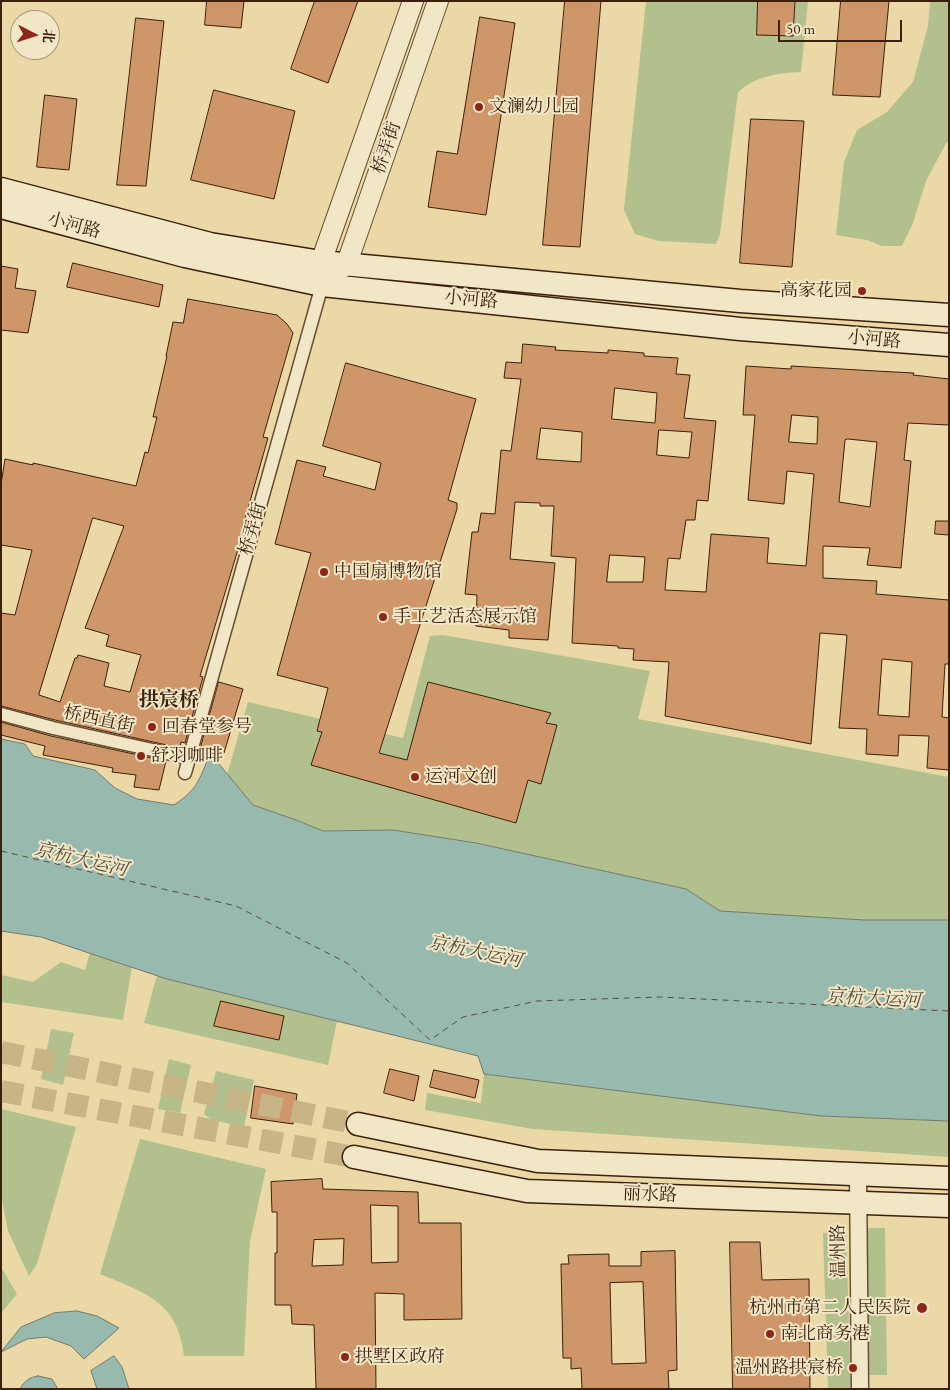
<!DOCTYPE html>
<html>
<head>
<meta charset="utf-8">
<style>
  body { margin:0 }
  #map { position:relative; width:950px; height:1390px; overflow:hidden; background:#ead9a6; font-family:"EB Garamond","Noto Serif SC",serif }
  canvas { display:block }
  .frame { position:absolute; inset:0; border:2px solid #3d1f0d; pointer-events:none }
  .north { position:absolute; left:10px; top:10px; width:50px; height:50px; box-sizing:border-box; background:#f1e6c5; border:1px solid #a9967b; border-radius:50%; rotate:95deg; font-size:14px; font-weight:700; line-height:20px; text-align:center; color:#3d1f0d }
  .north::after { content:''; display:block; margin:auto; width:18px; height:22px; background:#8f2418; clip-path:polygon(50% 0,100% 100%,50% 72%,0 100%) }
  .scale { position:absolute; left:778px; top:20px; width:124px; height:22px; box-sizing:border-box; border:2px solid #3d1f0d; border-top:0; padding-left:6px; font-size:15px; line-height:18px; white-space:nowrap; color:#3d1f0d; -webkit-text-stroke:4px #f1e6c5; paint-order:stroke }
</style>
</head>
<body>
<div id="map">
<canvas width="950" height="1390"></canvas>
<div class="frame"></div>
<div class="north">北</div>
<div class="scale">50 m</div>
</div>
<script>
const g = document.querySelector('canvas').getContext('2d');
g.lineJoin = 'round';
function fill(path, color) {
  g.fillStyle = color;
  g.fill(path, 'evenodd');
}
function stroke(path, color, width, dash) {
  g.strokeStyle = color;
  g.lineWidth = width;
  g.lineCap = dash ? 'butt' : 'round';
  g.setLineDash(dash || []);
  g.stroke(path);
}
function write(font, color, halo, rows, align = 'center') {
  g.font = font + ' "EB Garamond","Noto Serif SC",serif';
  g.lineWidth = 4;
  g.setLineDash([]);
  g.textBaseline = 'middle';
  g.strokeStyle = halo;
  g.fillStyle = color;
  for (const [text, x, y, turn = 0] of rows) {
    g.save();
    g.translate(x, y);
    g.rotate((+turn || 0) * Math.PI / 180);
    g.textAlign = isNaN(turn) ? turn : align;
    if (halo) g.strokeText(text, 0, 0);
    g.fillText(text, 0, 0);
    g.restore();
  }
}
const green = new Path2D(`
  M 646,1 L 808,1 L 801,72 C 778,73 756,76 738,92 L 720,234 L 716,244 L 659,241 L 635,234 L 624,210 Z
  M 930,1 L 949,1 L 949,142 L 946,143 L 926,181 L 913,223 L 902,246 L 882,246 L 867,240 L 836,235 L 844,162 L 857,130 L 887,112 L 913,82 L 928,26 Z
  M 443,635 L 650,671 L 638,719 L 949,777 L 949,920 L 864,920 L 720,911 L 686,889 L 476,843 L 393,830 L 323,831 L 296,820 L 253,805 L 227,775 L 248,702 L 403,738 L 430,636 Z
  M 90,953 L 132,967 L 123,1020 L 1,1002 L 1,975 L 33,982 L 61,962 L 85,970 Z
  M 157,975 L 337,1021 L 328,1065 L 144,1023 Z
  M 51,1029 L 74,1033 L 63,1085 L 41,1079 Z
  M 169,1059 L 191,1065 L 180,1113 L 158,1109 Z
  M 216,1071 L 254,1080 L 244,1127 L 212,1120 L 204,1114 Z
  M 484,1074 L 821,1116 L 949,1121 L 949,1157 L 533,1129 L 425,1110 L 427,1093 L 481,1103 Z
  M 1,1109 L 76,1127 L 37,1264 L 29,1276 L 8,1231 L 1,1195 Z
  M 140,1139 L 266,1169 L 250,1241 L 244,1356 L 184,1356 C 178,1301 145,1293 100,1274 Z
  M 866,1228 L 885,1228 L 887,1375 L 869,1375 Z
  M 823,1233 L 846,1233 L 851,1389 L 828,1389 Z
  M 1,1267 L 17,1294 L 1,1313 Z`);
const water = new Path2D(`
  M 1,739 L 25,744 L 33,756 L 95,770 L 115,788 L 137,799 L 174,805 C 196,790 198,783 208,759 L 219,764 L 253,805 L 296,820 L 323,831 L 393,830 L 476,843 L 686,889 L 720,911 L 864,920 L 949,920 L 949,1121 L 821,1116 L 484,1074 L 478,1056 L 167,979 L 41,937 L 1,931 Z
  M 77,1311 L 97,1316 L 119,1328 L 84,1359 L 71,1346 L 46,1337 L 27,1339 L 1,1352 L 21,1327 L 54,1313 Z
  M 114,1356 L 122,1367 L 129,1389 L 97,1389 L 91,1371 Z
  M 38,1376 L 52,1379 L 58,1389 L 20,1389 C 24,1381 30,1377 38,1376 Z`);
const ferry = new Path2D(`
  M 1,851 L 236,906 L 347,963 L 430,1040 L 463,1017 L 537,1001 L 660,997 L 949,1011`);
const building = new Path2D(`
  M 207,1 L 244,1 L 241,28 L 205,25 Z
  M 315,1 L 358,1 L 328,83 L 291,69 Z
  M 565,1 L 601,1 L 580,247 L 543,245 Z
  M 758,1 L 795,1 L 793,36 L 757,35 Z
  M 841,1 L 889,1 L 880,97 L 833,95 Z
  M 480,17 L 515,23 L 486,215 L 428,207 L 437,151 L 457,154 Z
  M 136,18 L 164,21 L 146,186 L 117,185 Z
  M 214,90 L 295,111 L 274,199 L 191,180 Z
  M 45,95 L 77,99 L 69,170 L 37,167 Z
  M 751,119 L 804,121 L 792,267 L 740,263 Z
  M 73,263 L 163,285 L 159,307 L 67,287 Z
  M 1,266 L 18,269 L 15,288 L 36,291 L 28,333 L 1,330 Z
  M 188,299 L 277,315 L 287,324 L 293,333 L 263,437 L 268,438 L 243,526 L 245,526 L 200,676 L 203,677 L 185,743 L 181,742 L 180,748 L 55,720 L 1,706 L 1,613 L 15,615 L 32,550 L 1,545 L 1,484 L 5,459 L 33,465 L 33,463 L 136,486 L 145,452 L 148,453 L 157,417 L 153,417 L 167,356 L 166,356 L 173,322 L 183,323 ZM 93,518 L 124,526 L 85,628 L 109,635 L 106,646 L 141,655 L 130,692 L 104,686 L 109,663 L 78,655 L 77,658 L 75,658 L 60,702 L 39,695 Z
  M 523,344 L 556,347 L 555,350 L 608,353 L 608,350 L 644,353 L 644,356 L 678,358 L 676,374 L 690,375 L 684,418 L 716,421 L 708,501 L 697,500 L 695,520 L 686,520 L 680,559 L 668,558 L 665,590 L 706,592 L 711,534 L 769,538 L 767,563 L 806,566 L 814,474 L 787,471 L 784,504 L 748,500 L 755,415 L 743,415 L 746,366 L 791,369 L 791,366 L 876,371 L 914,373 L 913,375 L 949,379 L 949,425 L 908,423 L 904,460 L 911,461 L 901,568 L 867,565 L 870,548 L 823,546 L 823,578 L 877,581 L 876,594 L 949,600 L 949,664 L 945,664 L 942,717 L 949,718 L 949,770 L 927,768 L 929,736 L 899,735 L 898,756 L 866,754 L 867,729 L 839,728 L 847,635 L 820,633 L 811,744 L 665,716 L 669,662 L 633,660 L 634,649 L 618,648 L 618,646 L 572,643 L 576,558 L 551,556 L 554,506 L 540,506 L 540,503 L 515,502 L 510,559 L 555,563 L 548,640 L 509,638 L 509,630 L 476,626 L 477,595 L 465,594 L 472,532 L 478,532 L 481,513 L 495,514 L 501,450 L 511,451 L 521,379 L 504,378 L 506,362 L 521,363 ZM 615,388 L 657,393 L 655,423 L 612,419 ZM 792,415 L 818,417 L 817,444 L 789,442 ZM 541,428 L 582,432 L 581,462 L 537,459 ZM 659,430 L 692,432 L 689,458 L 657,455 ZM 848,439 L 877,442 L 870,507 L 839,502 L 845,440 ZM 610,555 L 645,557 L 643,582 L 607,582 ZM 883,659 L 912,662 L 909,717 L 878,715 L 882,660 Z
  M 346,363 L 476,399 L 448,500 L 457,503 L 457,509 L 379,753 L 407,760 L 428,682 L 551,713 L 546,723 L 557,725 L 541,784 L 528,780 L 516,823 L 311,765 L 322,732 L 317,731 L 328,688 L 277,675 L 311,553 L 275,544 L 297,460 L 326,467 L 323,476 L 375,490 L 381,463 L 323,446 Z
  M 936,521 L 949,521 L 949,535 L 935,534 Z
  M 219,682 L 243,689 L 224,753 L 201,747 Z
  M 1,722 L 51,736 L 166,761 L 159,790 L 134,787 L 136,775 L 112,772 L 113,768 L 43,755 L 45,746 L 1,735 Z
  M 221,1001 L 284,1016 L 279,1040 L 214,1026 Z
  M 390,1069 L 419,1076 L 414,1101 L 384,1093 Z
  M 434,1070 L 479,1080 L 475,1098 L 430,1087 Z
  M 255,1086 L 297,1094 L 293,1124 L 251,1118 Z
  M 322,1179 L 323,1189 L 418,1192 L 419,1223 L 461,1223 L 462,1319 L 404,1320 L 404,1294 L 375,1293 L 376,1389 L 316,1389 L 314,1325 L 292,1324 L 291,1305 L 275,1305 L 275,1253 L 277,1253 L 277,1212 L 272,1212 L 271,1182 ZM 371,1205 L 398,1206 L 398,1262 L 372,1263 ZM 344,1239 L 343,1265 L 312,1266 L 314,1240 Z
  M 730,1242 L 760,1242 L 762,1280 L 809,1279 L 810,1389 L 733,1389 Z
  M 675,1251 L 677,1370 L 668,1371 L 669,1389 L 582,1389 L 581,1368 L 571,1369 L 571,1358 L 563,1358 L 561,1264 L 569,1264 L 568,1255 L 609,1254 L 609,1266 L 641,1266 L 641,1252 ZM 643,1282 L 646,1363 L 612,1364 L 610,1283 Z`);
const secondaryTunnel = new Path2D(`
  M 1,1052 L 358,1124
  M 1,1091 L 354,1157`);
const pedestrian = new Path2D(`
  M 1,714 L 53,728 L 189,758
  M 185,773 L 322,285`);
const minor = new Path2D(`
  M 858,1174 L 860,1389`);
const tertiary = new Path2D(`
  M 335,274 L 347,263 L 438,1
  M 322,278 L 321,262 L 413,1`);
const secondary = new Path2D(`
  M 1,189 L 210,244 L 321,262 L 740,301 L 949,315
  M 1,207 L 185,256 L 322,285 L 740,329 L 949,345
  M 358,1124 L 538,1161 L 949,1178
  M 354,1157 L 527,1191 L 949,1206`);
const markers = [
  [479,107,5,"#8f2418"],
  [862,291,5,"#8f2418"],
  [324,572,5,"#8f2418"],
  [383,617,5,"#8f2418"],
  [152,727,5,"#8f2418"],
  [141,756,5,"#8f2418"],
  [415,777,5,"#8f2418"],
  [922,1308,6,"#8f2418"],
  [770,1334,5,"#8f2418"],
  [345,1357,5,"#8f2418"],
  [853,1368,5,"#8f2418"]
];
const poiNames = [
  ["文澜幼儿园",489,107],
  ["高家花园",852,291,"right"],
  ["中国扇博物馆",334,572],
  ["手工艺活态展示馆",393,617],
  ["回春堂参号",162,727],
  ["舒羽咖啡",151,756],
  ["运河文创",425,777],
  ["杭州市第二人民医院",911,1308,"right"],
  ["南北商务港",780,1334],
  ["拱墅区政府",355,1357],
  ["温州路拱宸桥",843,1368,"right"]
];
const streetNames = [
  ["桥弄街",387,148,-71],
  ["小河路",74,226,15],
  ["小河路",471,300,5],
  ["小河路",874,340,5],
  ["桥弄街",253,529,-74],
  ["桥西直街",99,720,12],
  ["丽水路",650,1195,2],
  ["温州路",839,1251,-91]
];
const waterNames = [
  ["京杭大运河",81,860,13],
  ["京杭大运河",475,952,12],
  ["京杭大运河",873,999,3]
];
const quarterNames = [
  ["拱宸桥",169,701]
];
fill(green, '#b1c08c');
fill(water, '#98b9ad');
stroke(water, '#747b6d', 1);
stroke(ferry, '#584d3d', 1, [6, 5]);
fill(building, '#cf9769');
stroke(building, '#3d1f0d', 1);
stroke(secondaryTunnel, '#c7b487', 22, [22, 11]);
stroke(pedestrian, '#684e33', 15);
stroke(minor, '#684e33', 19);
stroke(tertiary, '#684e33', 22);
stroke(secondary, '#3d1f0d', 25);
stroke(pedestrian, '#f1e6c5', 12);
stroke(minor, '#f1e6c5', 16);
stroke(tertiary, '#f1e6c5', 20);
stroke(secondary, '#f1e6c5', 22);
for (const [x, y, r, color] of markers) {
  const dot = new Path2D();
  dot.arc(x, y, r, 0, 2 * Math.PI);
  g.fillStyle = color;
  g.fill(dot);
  stroke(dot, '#f1e6c5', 2);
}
write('18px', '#3d1f0d', '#f1e6c5', poiNames, 'left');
write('18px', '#3d1f0d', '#f1e6c5', streetNames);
write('italic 19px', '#584d3d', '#f1e6c5', waterNames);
write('bold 20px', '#3d1f0d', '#f1e6c5', quarterNames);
</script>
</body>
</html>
